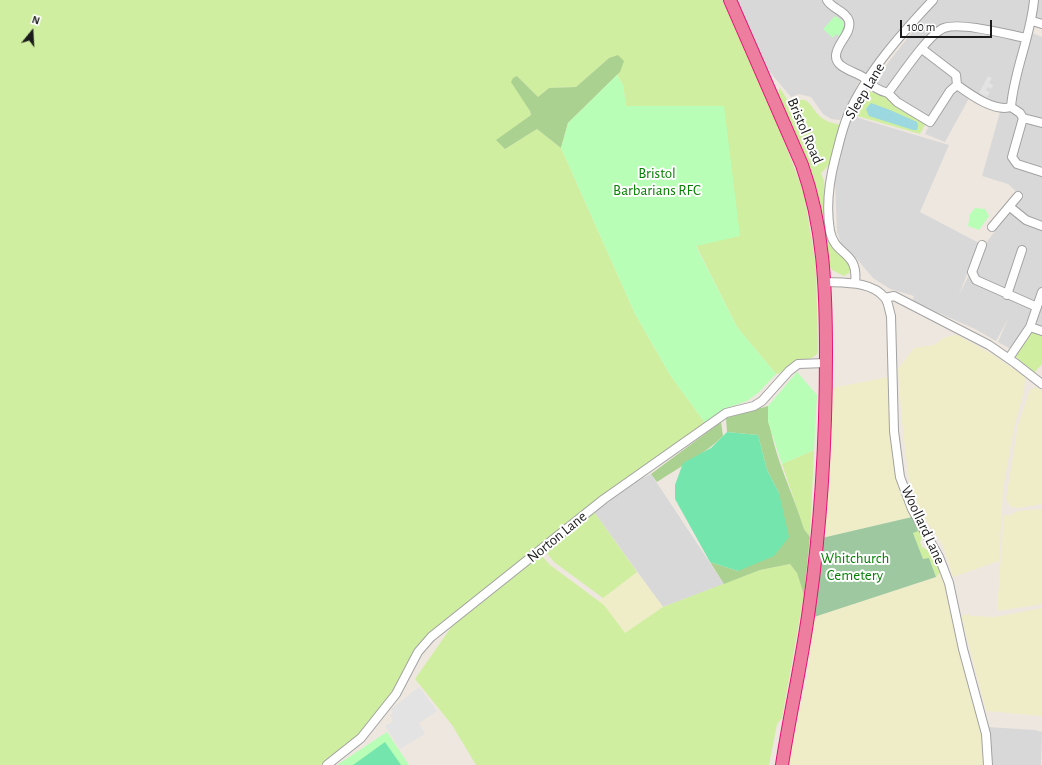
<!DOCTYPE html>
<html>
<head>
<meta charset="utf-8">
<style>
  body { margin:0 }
  #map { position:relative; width:1042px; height:765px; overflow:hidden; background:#eee7df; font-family:"Alegreya Sans",sans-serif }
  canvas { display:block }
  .north { position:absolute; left:12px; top:12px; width:40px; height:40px; -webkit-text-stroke:3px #fff; paint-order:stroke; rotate:18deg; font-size:11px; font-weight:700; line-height:16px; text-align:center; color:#1b1b1b }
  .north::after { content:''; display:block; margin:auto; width:14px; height:18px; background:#1b1b1b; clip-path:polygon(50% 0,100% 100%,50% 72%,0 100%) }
  .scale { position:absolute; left:900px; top:20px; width:92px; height:18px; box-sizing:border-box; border:2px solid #1b1b1b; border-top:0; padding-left:5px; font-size:12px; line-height:14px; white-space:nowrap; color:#1b1b1b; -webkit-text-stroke:3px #fff; paint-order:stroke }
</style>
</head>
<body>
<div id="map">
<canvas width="1042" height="765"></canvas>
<div class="north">N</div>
<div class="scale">100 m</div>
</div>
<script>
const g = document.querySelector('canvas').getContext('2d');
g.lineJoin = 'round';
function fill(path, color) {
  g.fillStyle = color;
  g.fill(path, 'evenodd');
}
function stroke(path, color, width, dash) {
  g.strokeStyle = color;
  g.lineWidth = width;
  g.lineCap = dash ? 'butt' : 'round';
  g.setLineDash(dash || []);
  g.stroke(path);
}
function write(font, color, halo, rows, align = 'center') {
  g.font = font + ' "Alegreya Sans",sans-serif';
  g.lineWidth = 4;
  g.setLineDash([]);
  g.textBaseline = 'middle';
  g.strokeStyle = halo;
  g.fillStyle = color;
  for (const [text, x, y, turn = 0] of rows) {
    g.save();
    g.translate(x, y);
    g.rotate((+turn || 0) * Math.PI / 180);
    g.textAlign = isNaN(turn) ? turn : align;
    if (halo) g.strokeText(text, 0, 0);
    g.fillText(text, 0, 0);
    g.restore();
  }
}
const residential = new Path2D(`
  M 736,0 L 930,0 L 859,82 L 840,120 L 831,119 L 823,114 L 811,97 L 799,94 L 791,97 L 763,64 Z
  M 937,0 L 1042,0 L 1042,19 L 1036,18 L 1032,33 L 1042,37 L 1042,163 L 1040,174 L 1042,174 L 1042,328 L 1027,321 L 1024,330 L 1011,349 L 998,342 L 1008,319 L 996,341 L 975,329 L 912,301 L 914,296 L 890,289 L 873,278 L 856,258 L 843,248 L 837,232 L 835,182 L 845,135 L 852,116 L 949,145 L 920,212 L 979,243 L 959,295 L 968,277 L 975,273 L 985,244 L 1022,197 L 1008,184 L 982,176 L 1002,105 L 973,91 L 945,142 L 925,134 L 932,120 L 873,82 Z
  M 651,474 L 724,584 L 663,607 L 594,512 L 635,482 Z
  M 988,727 L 1035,730 L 1042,732 L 1041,765 L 990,765 Z`);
const farmland = new Path2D(`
  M 957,335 L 990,353 L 1025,377 L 1024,391 L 1014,428 L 1003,489 L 999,561 L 953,577 L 943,546 L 917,507 L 909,481 L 902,422 L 898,369 L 914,348 L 934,345 L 945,337 Z
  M 888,377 L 895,465 L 905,504 L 912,517 L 822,538 L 830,477 L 832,388 Z
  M 1037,387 L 1042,391 L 1042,504 L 1019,508 L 1011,507 L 1006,499 L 1018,425 L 1030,390 Z
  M 1042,509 L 1042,604 L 997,611 L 1004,515 L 1009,516 L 1017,511 Z
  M 941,571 L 984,742 L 985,765 L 787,765 L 807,677 L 814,617 L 936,577 Z
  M 637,572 L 663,607 L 625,634 L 604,605 L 598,601 Z
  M 1042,608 L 1042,716 L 986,711 L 961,616 L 968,614 L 971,616 L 995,617 Z`);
const grass = new Path2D(`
  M 0,0 L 722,0 L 768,100 L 804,193 L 816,266 L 818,353 C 809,362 797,361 787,368 C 782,371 781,373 776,374 L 737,327 L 696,245 L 724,106 L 626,106 L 623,85 L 617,75 L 620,72 L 609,58 L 576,87 L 549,88 L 538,97 L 517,76 L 531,115 L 497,140 L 505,149 L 537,129 L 561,148 L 635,314 L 670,375 L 705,423 L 430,634 L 393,693 L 358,738 L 323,765 L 0,765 Z
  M 780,88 L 790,104 C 810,92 809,108 822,118 C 827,122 833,123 840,125 L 829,165 L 821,173 L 824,181 L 829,235 L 851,266 L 849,273 L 844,276 L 832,270 L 829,265 L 817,190 L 810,168 L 776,96 Z
  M 866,90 L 888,98 L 908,112 L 927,121 L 920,134 L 854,115 L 861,96 Z
  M 1032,331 L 1042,333 L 1042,364 L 1034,373 L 1015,356 Z
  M 814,450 L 810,537 L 804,529 L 782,464 Z
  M 594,512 L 637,572 L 603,598 L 554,562 L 546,552 Z
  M 912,517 L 924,533 L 920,542 L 922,547 L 935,554 L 941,571 L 936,577 L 929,558 L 923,560 L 913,533 Z
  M 541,555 L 550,565 L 604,605 L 625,633 L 663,607 L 760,570 L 790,564 L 797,573 L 804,595 L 782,718 L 777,724 L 769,765 L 476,765 L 452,725 L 415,679 L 452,626 Z`);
const forest = new Path2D(`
  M 618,55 L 624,61 L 620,72 L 568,123 L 561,148 L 537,129 L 505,149 L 496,140 L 531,115 L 530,111 L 511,82 L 513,78 L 517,76 L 538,97 L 549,88 L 576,87 L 609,58 Z
  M 768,406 C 769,448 792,489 804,529 L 810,537 L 804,595 L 797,573 L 790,564 L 760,570 L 724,584 L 710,562 L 738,571 L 779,493 L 767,470 L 758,435 L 727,432 L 726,418 Z
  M 721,422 L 723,436 C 704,455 679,467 657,482 L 651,474 Z`);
const cemetery = new Path2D(`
  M 912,517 L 918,531 L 913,533 L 923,559 L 929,558 L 936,577 L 814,617 L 822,538 Z`);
const park = new Path2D(`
  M 835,16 L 843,21 L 845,29 L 840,37 L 836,34 L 833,38 L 823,29 Z
  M 617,75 L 623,85 L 626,106 L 724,106 L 740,236 L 696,246 L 737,327 L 776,374 L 758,393 L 747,401 L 727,408 L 705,423 L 670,375 L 635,314 L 561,148 L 568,123 Z
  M 975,208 L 985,209 L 989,216 L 979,230 L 968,226 L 970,214 Z
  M 797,372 L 817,395 L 814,450 L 782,464 L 768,422 L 768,406 Z
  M 387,732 L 409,765 L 337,765 Z`);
const pitch = new Path2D(`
  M 727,432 L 758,435 L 767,470 L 779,493 L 789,537 L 774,556 L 738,571 L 710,562 L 675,499 L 675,485 L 683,463 L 711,448 Z
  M 385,742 L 401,765 L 353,765 Z`);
const parking = new Path2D(`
  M 988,76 L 992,78 L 989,83 L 993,85 L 991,89 L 988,87 L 986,90 L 990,92 L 987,97 L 979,93 Z
  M 419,687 L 437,711 L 419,723 L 425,734 L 400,749 L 385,726 L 393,721 L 390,715 L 393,713 L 391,709 Z`);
const water = new Path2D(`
  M 871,103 L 890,110 L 917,122 L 918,126 L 917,130 L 913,130 L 869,116 L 866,109 Z`);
const minor = new Path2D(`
  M 827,0 C 832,9 846,11 849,21 C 852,33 837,43 836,55 C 835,68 854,71 863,77 C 872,85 876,90 888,93 C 899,79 928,34 944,28 C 962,22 1006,34 1026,38
  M 1034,0 C 1031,36 1014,70 1011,107 L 1020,113 L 1023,118 L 1012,157 L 1017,164 L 1042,172
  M 1032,21 L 1042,24
  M 957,85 C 971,95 994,112 1011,107
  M 888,93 L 897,102 L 930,122 L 950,91 L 957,85 L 956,75 L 922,49
  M 1023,118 L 1042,123
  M 1010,207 L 1026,220 L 1042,226
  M 992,227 L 1018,196
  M 982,245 L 972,272 L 976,280 L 1037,307
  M 825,282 C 844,283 872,281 885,298 C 889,303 889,311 891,316 L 894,431 L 900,477 L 912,509 L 939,557 L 949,583 L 963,649 L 986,734 L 988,765
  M 855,283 C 859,250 835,257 830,231 C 826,207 829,182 835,159 C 839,144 842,129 848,115 C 866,73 902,33 933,0
  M 1007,295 L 1022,250
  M 885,298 L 894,296 L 989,345 L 1015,363 L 1042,384
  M 1030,327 L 1042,331
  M 1009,358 L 1030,327 L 1042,292
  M 327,765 L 361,738 L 396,694 L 418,652 L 431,637 L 604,499 L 726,413 L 754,406 L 762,401 L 789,371 L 798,364 L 826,363`);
const highway = new Path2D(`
  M 730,0 L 802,165 C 824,227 826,289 826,354 C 826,439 821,525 809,609 C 802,661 790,713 782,765`);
const streetNames = [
  ["Sleep Lane",865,91,-59],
  ["Bristol Road",805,131,67],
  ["Woollard Lane",923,525,65],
  ["Norton Lane",557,537,-39]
];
const parkNames = [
  ["Bristol",657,173],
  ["Barbarians RFC",657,190],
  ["Whitchurch",855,558],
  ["Cemetery",855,575]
];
fill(residential, '#d9d8d8');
fill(farmland, '#efedc8');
fill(grass, '#cfee9f');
fill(forest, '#aad190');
fill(cemetery, '#9ec9a0');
fill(park, '#b8feb6');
fill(pitch, '#74e5ad');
fill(parking, '#e3e3e3');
fill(water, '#9bd8e0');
stroke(minor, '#a2a2a2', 10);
stroke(highway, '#e41473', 14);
stroke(minor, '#fff', 8);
stroke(highway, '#ee7ea0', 12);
write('15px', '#1b1b1b', '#fff', streetNames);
write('15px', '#068002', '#fff', parkNames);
</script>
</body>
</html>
